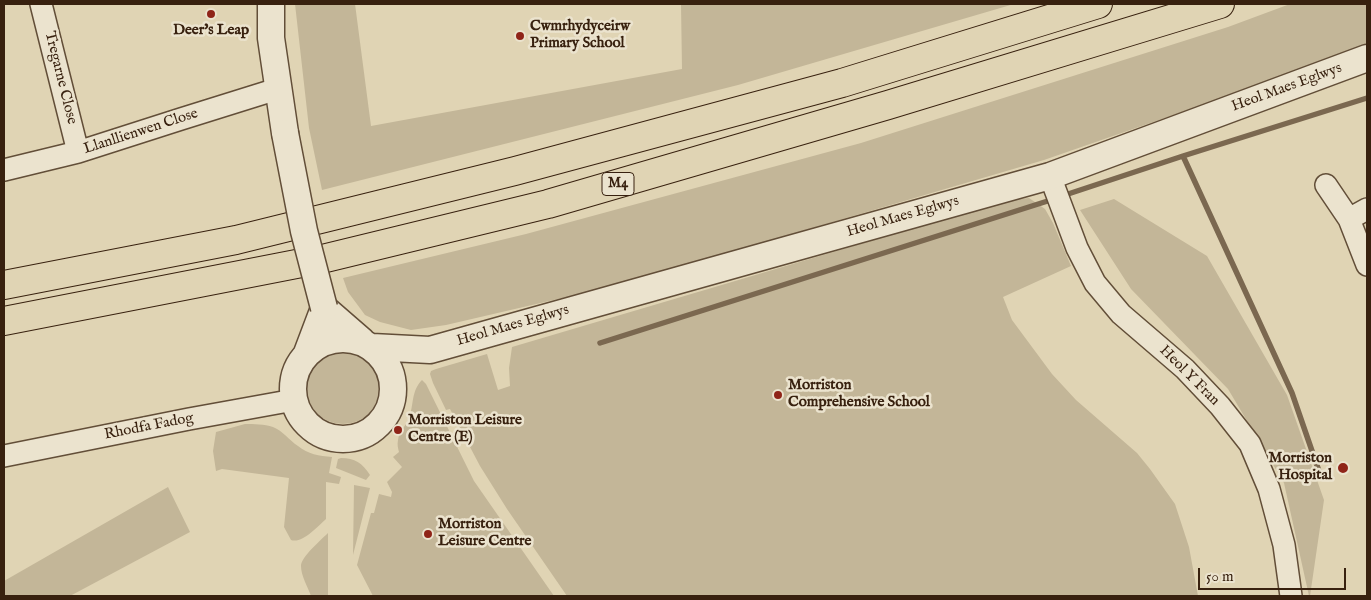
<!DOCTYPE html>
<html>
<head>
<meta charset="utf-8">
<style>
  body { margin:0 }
  #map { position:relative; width:1371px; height:600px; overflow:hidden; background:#e0d4b4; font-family:"IM FELL English",serif }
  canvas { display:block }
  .frame { position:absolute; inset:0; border:5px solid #38210f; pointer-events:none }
  .scale { position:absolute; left:1198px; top:568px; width:148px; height:22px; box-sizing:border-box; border:2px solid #38210f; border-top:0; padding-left:6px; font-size:15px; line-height:18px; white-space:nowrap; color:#38210f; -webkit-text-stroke:4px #ebe3ce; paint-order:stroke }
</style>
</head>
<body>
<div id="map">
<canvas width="1371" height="600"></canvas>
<div class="frame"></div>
<div class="scale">50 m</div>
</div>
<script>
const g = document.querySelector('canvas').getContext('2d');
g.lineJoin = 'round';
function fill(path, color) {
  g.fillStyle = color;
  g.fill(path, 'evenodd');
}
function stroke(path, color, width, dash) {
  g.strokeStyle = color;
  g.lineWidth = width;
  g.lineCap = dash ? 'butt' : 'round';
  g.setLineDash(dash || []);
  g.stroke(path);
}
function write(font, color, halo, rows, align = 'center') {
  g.font = font + ' "IM FELL English",serif';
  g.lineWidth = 5;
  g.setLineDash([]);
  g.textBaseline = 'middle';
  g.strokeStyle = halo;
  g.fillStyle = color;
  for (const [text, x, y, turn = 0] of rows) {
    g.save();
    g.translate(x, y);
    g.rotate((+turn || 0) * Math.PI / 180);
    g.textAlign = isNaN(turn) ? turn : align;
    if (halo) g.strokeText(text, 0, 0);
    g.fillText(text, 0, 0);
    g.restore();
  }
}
const green = new Path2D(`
  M 295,4 L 355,4 L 371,126 L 682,69 L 681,4 L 1014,4 L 738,85 L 322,190 L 309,128 Z
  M 1290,4 L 1367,4 L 1367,45 L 1225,97 L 1044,160 L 618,285 L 446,325 L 411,330 L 380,322 L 365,315 L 348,292 L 343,278 L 526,234 L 861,143 L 1228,27 Z
  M 1029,198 L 1045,209 L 1053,223 L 1071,266 L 1003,297 L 1012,320 L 1052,374 L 1076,400 L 1137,453 L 1150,469 L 1175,504 L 1189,547 L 1198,596 L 567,596 L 507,509 L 480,466 L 450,409 L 446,410 L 433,383 L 430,374 L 431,371 L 436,369 L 487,354 L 498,390 L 510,386 L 509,368 L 512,347 L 1009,200 Z
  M 1114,199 L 1207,256 L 1287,395 L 1324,500 L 1310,596 L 1309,596 L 1284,483 L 1228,389 L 1131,289 L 1080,210 Z
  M306 387a37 37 0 1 1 74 0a37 37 0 1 1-74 0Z
  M 422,380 L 426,384 L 474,481 L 554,596 L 373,596 L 357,565 L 371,513 L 374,513 L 379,494 L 391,497 L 392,492 L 387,482 L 402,467 L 393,457 L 399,452 C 398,448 397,445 398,440 C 399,432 406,426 409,418 C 414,405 411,391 422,380 Z
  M 245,424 C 254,424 264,424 273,427 C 283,431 289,440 298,446 C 308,454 319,456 332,457 L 329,473 L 341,477 L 339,484 L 326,482 L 326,519 C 317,527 302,544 291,540 L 284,527 L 289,478 L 222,469 L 216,471 L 213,451 L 216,432 Z
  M 341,458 C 355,458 362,463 370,475 L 366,480 L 336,468 L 338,459 Z
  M 354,485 L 370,488 L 353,555 Z
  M 168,487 L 190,532 L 70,596 L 4,596 L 4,581 Z
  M 328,533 L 328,596 L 311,596 C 308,587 301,576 301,566 C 301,557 321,540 328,533 Z`);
const stream = new Path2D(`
  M 1183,156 L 1292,393 L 1321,477
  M 1062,196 L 1183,156 L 1367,98
  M 600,343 L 1054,199`);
const minor = new Path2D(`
  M 41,4 L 78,152
  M 4,170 L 78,152 L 181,119 L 277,89
  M 1050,176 L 1077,248 L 1095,283 L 1121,314 L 1185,369 L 1220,406 L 1250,444 L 1269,489 L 1284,545 L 1291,596
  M 1326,185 L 1349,219 L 1367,265
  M 1349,219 L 1367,209
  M 4,456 L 189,419 L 294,400`);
const tertiary = new Path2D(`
  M 271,4 L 271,38 L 285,133
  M293 389a50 50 0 1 1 100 0a50 50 0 1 1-100 0Z
  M 372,347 L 430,350 L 1050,176 L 1367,58
  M 307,353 L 324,308 L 362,341`);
const motorway = new Path2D(`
  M 4,285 L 236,240 L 515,171 L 842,83 L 1098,4
  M 4,321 L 322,259 L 548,204 L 888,105 L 1220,4`);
const tertiaryBridge = new Path2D(`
  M 285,133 L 304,231 L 324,308`);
const markers = [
  [211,14,5,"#8f2418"],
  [520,36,5,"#8f2418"],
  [778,395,5,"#8f2418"],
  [398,430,5,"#8f2418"],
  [1343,468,6,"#8f2418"],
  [428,534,5,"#8f2418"]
];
const shields = [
  [618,184,32]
];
const shieldNames = [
  ["M4",618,184]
];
const poiNames = [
  ["Cwmrhydyceirw",530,27],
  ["Primary School",530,44],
  ["Deer's Leap",211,31,"center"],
  ["Morriston",788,386],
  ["Comprehensive School",788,403],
  ["Morriston Leisure",408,421],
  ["Centre (E)",408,438],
  ["Morriston",1332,459,"right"],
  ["Hospital",1332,476,"right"],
  ["Morriston",438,525],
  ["Leisure Centre",438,542]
];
const streetNames = [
  ["Tregarne Close",60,78,76],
  ["Heol Maes Eglwys",1287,88,-20],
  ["Llanllienwen Close",141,132,-18],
  ["Heol Maes Eglwys",903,217,-16],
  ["Heol Maes Eglwys",513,326,-16],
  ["Heol Y Fran",1189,376,45],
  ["Rhodfa Fadog",149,427,-11]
];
fill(green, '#c3b698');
stroke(stream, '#7b6850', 5.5);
stroke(minor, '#624e38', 24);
stroke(tertiary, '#624e38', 29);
stroke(motorway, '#38210f', 30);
stroke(minor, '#ebe3ce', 21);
stroke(tertiary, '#ebe3ce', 26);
stroke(motorway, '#e0d4b4', 28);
stroke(tertiaryBridge, '#624e38', 29, []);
stroke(tertiaryBridge, '#ebe3ce', 26);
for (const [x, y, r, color] of markers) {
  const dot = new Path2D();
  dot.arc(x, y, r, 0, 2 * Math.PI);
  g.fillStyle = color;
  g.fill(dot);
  stroke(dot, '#ebe3ce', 2);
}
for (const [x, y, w] of shields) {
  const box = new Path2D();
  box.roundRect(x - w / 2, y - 11.5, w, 23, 4);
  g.fillStyle = '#ebe3ce';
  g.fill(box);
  stroke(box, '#38210f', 1);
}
write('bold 14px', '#38210f', null, shieldNames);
write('bold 15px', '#38210f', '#ebe3ce', poiNames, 'left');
write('15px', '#38210f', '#ebe3ce', streetNames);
</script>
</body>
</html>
